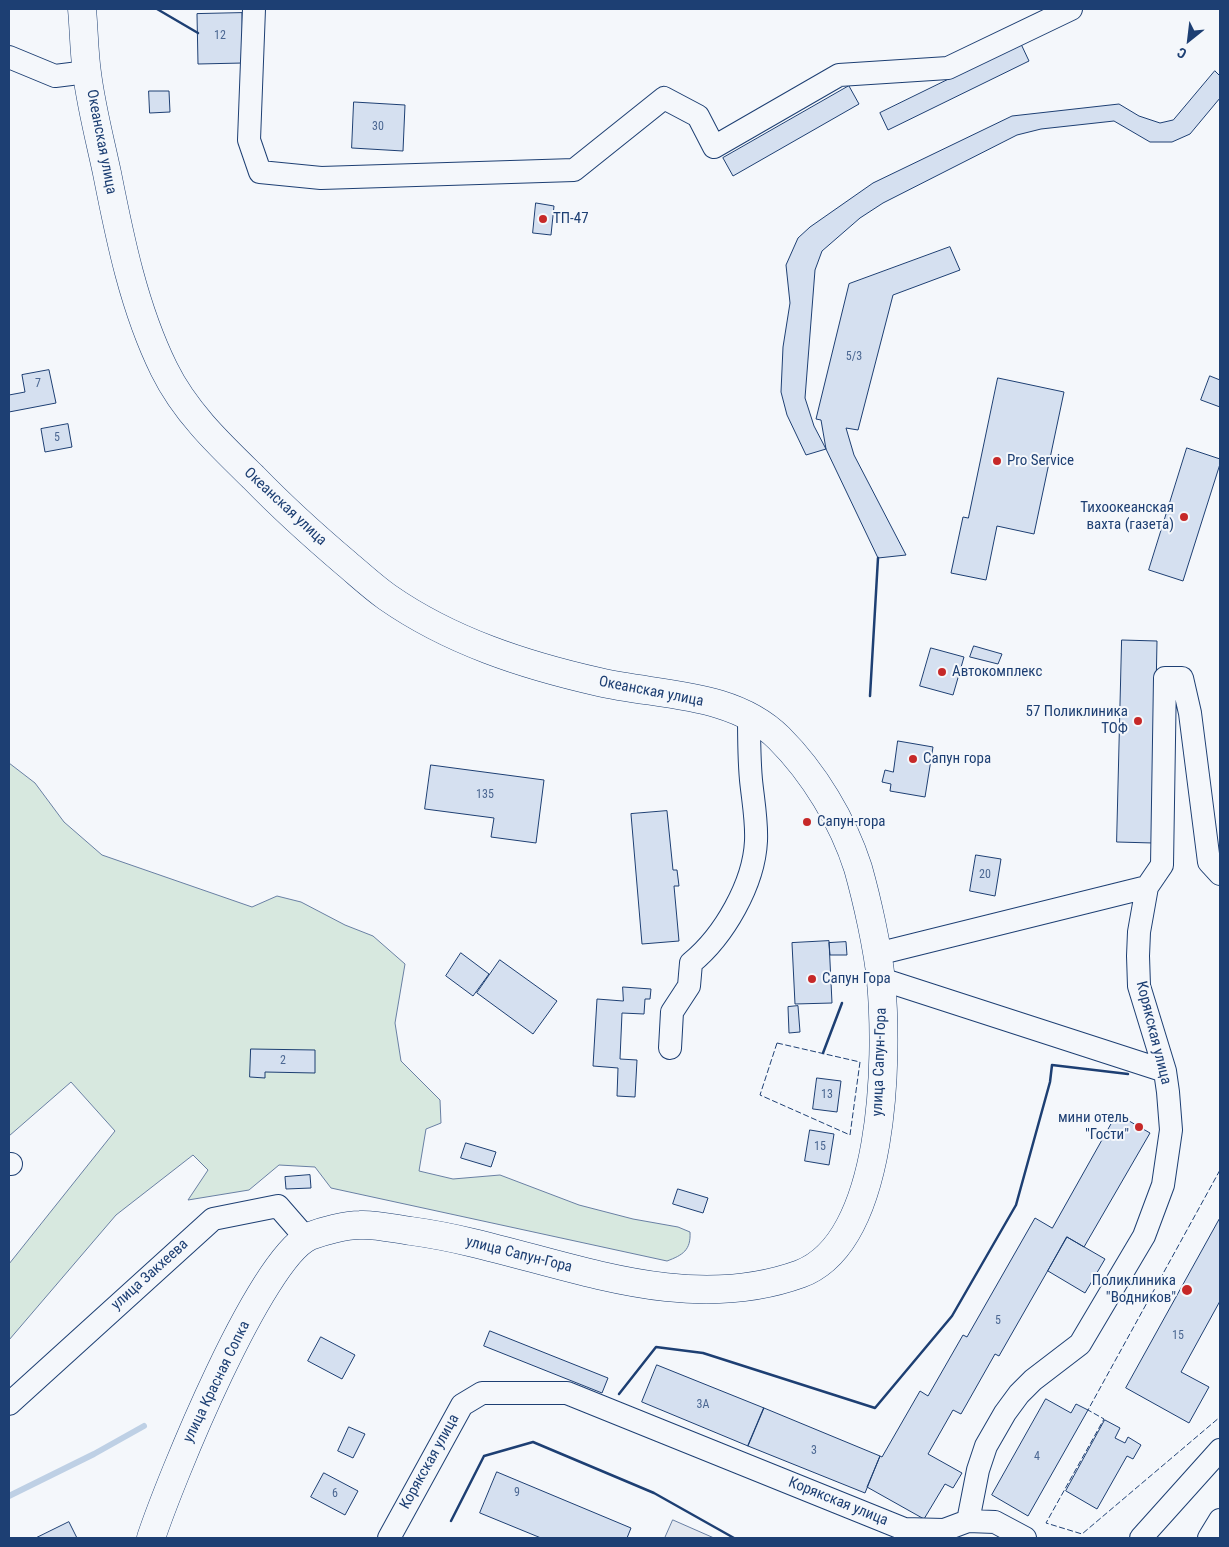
<!DOCTYPE html>
<html>
<head>
<meta charset="utf-8">
<style>
  body { margin:0 }
  #map { position:relative; width:1229px; height:1547px; overflow:hidden; background:#f4f7fb; font-family:"Roboto Condensed",sans-serif }
  canvas { display:block }
  .frame { position:absolute; inset:0; border:10px solid #1d3f73; pointer-events:none }
  .north { position:absolute; left:1164px; top:15px; width:50px; height:50px; -webkit-text-stroke:4px #f4f7fb; paint-order:stroke; rotate:209deg; font-size:14px; font-weight:700; line-height:20px; text-align:center; color:#1d3f73 }
  .north::after { content:''; display:block; margin:auto; width:18px; height:22px; background:#1d3f73; clip-path:polygon(50% 0,100% 100%,50% 72%,0 100%) }
</style>
</head>
<body>
<div id="map">
<canvas width="1229" height="1547"></canvas>
<div class="frame"></div>
<div class="north">С</div>
</div>
<script>
const g = document.querySelector('canvas').getContext('2d');
g.lineJoin = 'round';
function fill(path, color) {
  g.fillStyle = color;
  g.fill(path, 'evenodd');
}
function stroke(path, color, width, dash) {
  g.strokeStyle = color;
  g.lineWidth = width;
  g.lineCap = dash ? 'butt' : 'round';
  g.setLineDash(dash || []);
  g.stroke(path);
}
function write(font, color, halo, rows, align = 'center') {
  g.font = font + ' "Roboto Condensed",sans-serif';
  g.lineWidth = 4;
  g.setLineDash([]);
  g.textBaseline = 'middle';
  g.strokeStyle = halo;
  g.fillStyle = color;
  for (const [text, x, y, turn = 0] of rows) {
    g.save();
    g.translate(x, y);
    g.rotate((+turn || 0) * Math.PI / 180);
    g.textAlign = isNaN(turn) ? turn : align;
    if (halo) g.strokeText(text, 0, 0);
    g.fillText(text, 0, 0);
    g.restore();
  }
}
const green = new Path2D(`
  M 9,763 L 35,783 L 64,822 L 102,855 L 252,907 L 277,896 L 301,902 L 345,925 L 373,936 L 405,964 L 395,1023 L 401,1061 L 440,1100 L 441,1123 L 426,1129 L 419,1171 L 453,1179 L 500,1175 L 579,1205 L 633,1219 L 678,1227 L 690,1232 C 691,1250 683,1255 667,1261 L 331,1188 L 315,1167 L 279,1165 L 249,1190 L 188,1200 L 208,1170 L 193,1155 L 116,1215 L 9,1340 L 9,1264 L 115,1131 L 71,1082 L 9,1136 Z`);
const parking = new Path2D(`
  M 673,1520 L 714,1538 L 665,1538 Z`);
const stream = new Path2D(`
  M 9,1496 L 94,1454 L 144,1426`);
const building = new Path2D(`
  M 242,13 L 243,63 L 198,64 L 197,14 Z
  M 1021,44 L 1029,61 L 888,130 L 880,113 Z
  M 1215,71 L 1220,76 L 1220,98 L 1190,134 L 1172,142 L 1150,142 L 1114,121 L 1041,129 L 1017,135 L 883,203 L 860,218 L 822,251 L 815,270 L 805,398 L 814,426 L 826,449 L 806,455 L 787,415 L 781,392 L 783,347 L 790,303 L 786,265 L 798,238 L 810,227 L 873,183 L 1012,116 L 1119,104 L 1139,116 L 1160,123 L 1173,120 Z
  M 849,86 L 859,104 L 733,176 L 723,158 Z
  M 149,91 L 169,91 L 170,112 L 150,113 Z
  M 354,102 L 405,105 L 403,151 L 352,148 Z
  M 536,203 L 554,206 L 551,235 L 533,233 Z
  M 950,247 L 960,270 L 893,295 L 858,430 L 846,428 L 854,455 L 906,555 L 878,558 L 826,449 L 821,420 L 816,419 L 849,284 Z
  M 49,370 L 56,403 L 9,412 L 9,395 L 25,392 L 22,375 Z
  M 1210,376 L 1220,380 L 1220,407 L 1201,400 Z
  M 998,378 L 1064,392 L 1034,534 L 997,526 L 986,580 L 951,573 L 963,517 L 968,518 Z
  M 68,424 L 72,447 L 45,452 L 41,429 Z
  M 1187,448 L 1220,459 L 1220,464 L 1183,581 L 1149,570 Z
  M 1122,640 L 1157,641 L 1153,843 L 1117,842 Z
  M 974,646 L 1002,654 L 998,664 L 970,657 Z
  M 931,648 L 964,657 L 953,695 L 920,686 Z
  M 898,741 L 933,747 L 925,797 L 890,791 L 891,784 L 882,782 L 885,770 L 893,772 Z
  M 431,765 L 544,780 L 536,843 L 491,837 L 494,818 L 425,809 Z
  M 667,811 L 673,870 L 677,870 L 679,886 L 674,886 L 679,941 L 642,944 L 631,814 Z
  M 976,855 L 1001,859 L 995,896 L 970,891 Z
  M 829,941 L 832,1003 L 795,1004 L 792,943 Z
  M 846,942 L 847,955 L 830,955 L 829,943 Z
  M 461,953 L 489,974 L 473,996 L 446,976 Z
  M 500,960 L 557,1001 L 533,1034 L 477,993 Z
  M 623,987 L 651,989 L 650,999 L 645,999 L 644,1014 L 622,1013 L 620,1059 L 637,1060 L 635,1097 L 617,1096 L 618,1068 L 593,1066 L 597,999 L 623,1001 Z
  M 798,1006 L 800,1032 L 789,1033 L 788,1007 Z
  M 251,1049 L 315,1050 L 315,1073 L 265,1072 L 265,1078 L 250,1077 Z
  M 817,1078 L 841,1081 L 837,1112 L 813,1109 Z
  M 1117,1114 L 1150,1133 L 1084,1247 L 1067,1237 L 999,1356 L 995,1354 L 961,1414 L 953,1410 L 928,1454 L 962,1473 L 953,1488 L 945,1484 L 924,1519 L 867,1487 L 880,1456 L 882,1457 L 920,1391 L 928,1396 L 963,1335 L 967,1337 L 1035,1218 L 1052,1228 Z
  M 810,1130 L 834,1134 L 829,1165 L 805,1161 Z
  M 466,1143 L 496,1152 L 491,1167 L 461,1158 Z
  M 310,1175 L 311,1188 L 286,1189 L 285,1177 Z
  M 678,1189 L 708,1198 L 703,1213 L 673,1204 Z
  M 1220,1218 L 1220,1301 L 1181,1372 L 1209,1387 L 1189,1423 L 1126,1388 Z
  M 1067,1237 L 1105,1259 L 1085,1293 L 1048,1271 Z
  M 490,1331 L 608,1378 L 602,1393 L 484,1346 Z
  M 321,1337 L 355,1355 L 342,1379 L 308,1361 Z
  M 657,1365 L 764,1408 L 748,1446 L 642,1402 Z
  M 1046,1399 L 1071,1413 L 1076,1404 L 1088,1410 L 1028,1516 L 992,1495 Z
  M 764,1408 L 880,1456 L 865,1493 L 748,1446 Z
  M 1105,1420 L 1120,1428 L 1115,1438 L 1125,1443 L 1128,1437 L 1141,1445 L 1133,1459 L 1127,1456 L 1097,1509 L 1066,1491 Z
  M 349,1427 L 365,1434 L 353,1458 L 338,1451 Z
  M 497,1472 L 631,1528 L 627,1538 L 541,1538 L 480,1513 Z
  M 324,1473 L 358,1491 L 345,1515 L 311,1497 Z
  M 69,1522 L 77,1538 L 36,1538 Z`);
const minor = new Path2D(`
  M 254,9 L 249,140 L 260,172 L 321,178 L 574,170 L 664,98 L 698,116 L 714,147 L 839,75 L 948,68 L 1071,9
  M 9,57 L 55,76 L 87,72
  M 877,954 L 1147,887
  M 881,979 L 1165,1071
  M 670,1048 L 672,1012 L 689,986 L 691,963 C 724,936 754,884 756,841 C 757,821 753,800 751,780 C 749,758 749,736 749,715
  M 9,1164 L 11,1164
  M 9,1404 L 213,1219 L 278,1206 L 305,1237
  M 968,1521 L 995,1522 L 1025,1538
  M 389,1538 L 462,1405 L 482,1393 L 567,1393 L 904,1529 L 944,1530 L 968,1521 L 978,1470 L 986,1446 L 1005,1413 L 1019,1394 L 1033,1380 L 1080,1344 L 1144,1236 L 1163,1185 L 1171,1130 L 1168,1092 L 1165,1071 L 1139,986 L 1138,956 L 1139,932 L 1147,887 L 1162,865 L 1165,678 L 1182,678 L 1190,713 L 1209,862 L 1220,874
  M 1141,1538 L 1220,1450
  M 1209,1538 L 1220,1520`);
const major = new Path2D(`
  M 82,9 C 84,30 84,52 87,73 C 91,106 100,140 107,173 C 120,239 134,308 164,369 C 185,412 220,445 253,477 C 283,508 314,536 347,564 C 360,575 373,587 387,597 C 450,641 524,665 599,682 C 659,696 733,692 779,738 C 814,773 843,821 858,868 C 867,900 878,949 881,981 C 888,1057 886,1242 800,1274 C 670,1321 539,1248 411,1231 C 395,1229 376,1224 360,1225 C 346,1225 323,1231 310,1236 C 260,1258 170,1481 151,1538`);
const fence = new Path2D(`
  M 777,1043 L 860,1062 L 850,1135 L 760,1095 Z
  M 1220,1170 L 1088,1410 L 1104,1419 L 1046,1523 L 1082,1534 L 1220,1417`);
const wall = new Path2D(`
  M 157,9 L 198,33
  M 870,696 L 878,558
  M 823,1053 L 842,1003
  M 619,1394 L 656,1347 L 703,1353 L 875,1408 L 952,1316 L 1016,1205 L 1050,1082 L 1052,1065 L 1128,1074
  M 451,1521 L 484,1456 L 533,1442 L 654,1493 L 734,1538`);
const markers = [
  [543,219,5,"#c62828"],
  [997,461,5,"#c62828"],
  [1184,517,5,"#c62828"],
  [942,672,5,"#c62828"],
  [1138,721,5,"#c62828"],
  [913,759,5,"#c62828"],
  [807,822,5,"#c62828"],
  [812,979,5,"#c62828"],
  [1139,1127,5,"#c62828"],
  [1187,1290,6,"#c62828"]
];
const numberNames = [
  ["12",220,36],
  ["30",378,127],
  ["5/3",854,357],
  ["7",38,384],
  ["5",57,438],
  ["135",485,795],
  ["20",985,875],
  ["2",283,1061],
  ["13",827,1095],
  ["15",820,1147],
  ["5",998,1321],
  ["15",1178,1336],
  ["3А",703,1405],
  ["3",814,1451],
  ["4",1037,1457],
  ["9",517,1493],
  ["6",335,1494]
];
const streetNames = [
  ["Океанская улица",101,142,79],
  ["Океанская улица",285,507,43],
  ["Океанская улица",651,692,11],
  ["Корякская улица",1153,1033,76],
  ["улица Сапун-Гора",880,1062,-88],
  ["улица Сапун-Гора",519,1255,14],
  ["улица Закхеева",150,1275,-42],
  ["улица Красная Сопка",217,1382,-64],
  ["Корякская улица",430,1462,-61],
  ["Корякская улица",838,1502,22]
];
const poiNames = [
  ["ТП-47",553,219],
  ["Pro Service",1007,461],
  ["Тихоокеанская",1174,508,"right"],
  ["вахта (газета)",1174,525,"right"],
  ["Автокомплекс",952,672],
  ["57 Поликлиника",1128,712,"right"],
  ["ТОФ",1128,729,"right"],
  ["Сапун гора",923,759],
  ["Сапун-гора",817,822],
  ["Сапун Гора",822,979],
  ["мини отель",1129,1118,"right"],
  ["\"Гости\"",1129,1135,"right"],
  ["Поликлиника",1176,1281,"right"],
  ["\"Водников\"",1176,1298,"right"]
];
fill(green, '#d7e8df');
stroke(green, '#687fa3', 1);
fill(parking, '#e3e8f0');
stroke(parking, '#687fa3', 1);
stroke(stream, '#bed0e5', 6);
fill(building, '#d5e0f0');
stroke(building, '#1d3f73', 1);
stroke(minor, '#1d3f73', 24);
stroke(major, '#1d3f73', 29);
stroke(minor, '#f4f7fb', 22);
stroke(major, '#f4f7fb', 28);
stroke(fence, '#1d3f73', 1, [6, 2.5]);
stroke(wall, '#1d3f73', 2.5);
for (const [x, y, r, color] of markers) {
  const dot = new Path2D();
  dot.arc(x, y, r, 0, 2 * Math.PI);
  g.fillStyle = color;
  g.fill(dot);
  stroke(dot, '#f4f7fb', 2);
}
write('12px', '#4b6792', null, numberNames);
write('15px', '#1d3f73', '#f4f7fb', streetNames);
write('15px', '#1d3f73', '#f4f7fb', poiNames, 'left');
</script>
</body>
</html>
